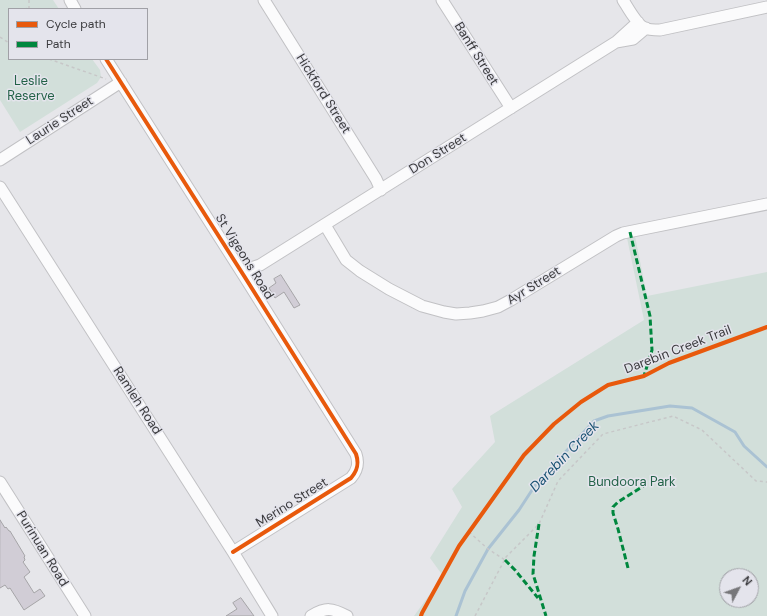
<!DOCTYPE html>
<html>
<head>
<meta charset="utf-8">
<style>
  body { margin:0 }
  #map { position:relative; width:767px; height:616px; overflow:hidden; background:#e6e6ea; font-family:"DM Sans",sans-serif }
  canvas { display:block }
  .legend { position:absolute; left:8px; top:8px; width:140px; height:52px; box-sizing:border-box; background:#e4e4ec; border:1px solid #a0a0a6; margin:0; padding:5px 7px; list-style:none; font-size:12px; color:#3b3b3e }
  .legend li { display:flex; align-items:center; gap:8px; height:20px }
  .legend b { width:20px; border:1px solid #a0a0a6 }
  .north { position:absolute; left:719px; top:568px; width:40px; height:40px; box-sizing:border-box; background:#e4e4ec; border:1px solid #a0a0a6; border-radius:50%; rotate:49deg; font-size:11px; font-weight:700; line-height:16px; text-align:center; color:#3b3b3e }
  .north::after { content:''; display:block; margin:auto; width:14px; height:18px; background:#77777a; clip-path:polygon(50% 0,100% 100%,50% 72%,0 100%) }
</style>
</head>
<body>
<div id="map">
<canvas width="767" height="616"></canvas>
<ul class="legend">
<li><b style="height:5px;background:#e8590c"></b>Cycle path</li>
<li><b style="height:5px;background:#00873e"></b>Path</li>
</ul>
<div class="north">N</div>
</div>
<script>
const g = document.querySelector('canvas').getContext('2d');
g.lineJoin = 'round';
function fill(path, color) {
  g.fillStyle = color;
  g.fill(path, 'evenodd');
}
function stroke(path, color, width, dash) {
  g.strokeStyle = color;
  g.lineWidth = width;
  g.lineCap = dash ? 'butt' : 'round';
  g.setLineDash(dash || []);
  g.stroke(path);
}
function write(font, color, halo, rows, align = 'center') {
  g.font = font + ' "DM Sans",sans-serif';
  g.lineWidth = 3;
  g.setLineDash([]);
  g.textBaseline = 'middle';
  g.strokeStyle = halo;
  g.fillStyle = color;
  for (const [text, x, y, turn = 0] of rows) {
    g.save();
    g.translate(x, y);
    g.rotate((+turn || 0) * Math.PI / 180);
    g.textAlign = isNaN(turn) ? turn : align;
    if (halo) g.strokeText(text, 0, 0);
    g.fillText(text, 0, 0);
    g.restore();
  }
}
const green = new Path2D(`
  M 0,0 L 53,0 L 59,9 L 9,9 L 9,59 L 92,59 L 100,70 L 101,77 L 97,83 L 20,132 L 0,100 Z
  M 635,236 L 647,296 L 767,272 L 767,616 L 414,616 L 443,576 L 430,558 L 462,507 L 452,489 L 495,442 L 490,416 L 644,320 L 627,238 ZM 727,576 L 751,576 L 751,600 L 727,600 Z`);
const stream = new Path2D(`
  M 456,616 L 465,591 L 488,549 L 519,510 L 536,484 L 594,421 L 608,416 L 670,406 L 692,408 L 735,432 L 744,446 L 767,467`);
const building = new Path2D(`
  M 281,275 L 300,305 L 294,308 L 284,292 L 275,298 L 269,288 L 276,283 L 274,279 Z
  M 0,520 L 5,528 L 6,527 L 9,531 L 10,531 L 25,556 L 24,557 L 25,560 L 23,562 L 30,572 L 24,577 L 34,593 L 40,589 L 45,596 L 24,610 L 10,588 L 8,589 L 5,585 L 0,588 Z
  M 241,598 L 254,616 L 226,616 L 237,609 L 233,603 Z`);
const path = new Path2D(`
  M 29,0 L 29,9
  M 24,9 L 29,8
  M 0,37 L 9,43
  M 49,59 L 106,79
  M 469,532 L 488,549 L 505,560
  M 475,616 L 506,557 L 539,524 L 558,481 L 603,434 L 673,416 L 702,430 L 756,481 L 767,482`);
const minor = new Path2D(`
  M 70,0 L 75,9
  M 264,0 L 376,179 L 381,190
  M 442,0 L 511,108
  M 623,0 C 628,8 636,23 644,28 C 649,30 655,30 660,30 L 767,7
  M 616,42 L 633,39 L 646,28
  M 106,59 L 246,279 L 356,454 C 359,463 358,470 351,478 L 233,552
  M 0,160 L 121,82
  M 0,187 L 233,552 L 272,616
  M 325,225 L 346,260 L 360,271 L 389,289 L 422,306 L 444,312 L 456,314 L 470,313 L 483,311 L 498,307 L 511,300 L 616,236 L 623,233 L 767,204
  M 243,273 L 251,268 L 260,265 L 616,42 L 638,22
  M 0,482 L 85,616
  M 311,616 C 326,607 332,608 347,616`);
const quiet = new Path2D(`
  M 630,232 L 650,316 L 652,350 L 644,376
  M 539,524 L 534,556 L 533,574 L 546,616
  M 505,560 L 515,570 L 538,598
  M 628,568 L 618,529 L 613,513 L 613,507 L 618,502 L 645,485`);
const cycleway = new Path2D(`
  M 106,59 L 246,279 L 356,454 C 359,463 358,470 351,478 L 233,552
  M 421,616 L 422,613 L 459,546 L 524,455 L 554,424 L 581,402 L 608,385 L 644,376 L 669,363 L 767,327`);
const streetNames = [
  ["Banff Street",476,54,58],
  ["Hickford Street",323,94,58],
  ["Laurie Street",60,121,-33],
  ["Don Street",438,154,-32],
  ["St Vigeons Road",244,257,58],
  ["Ayr Street",534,286,-32],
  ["Darebin Creek Trail",678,350,-21],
  ["Ramleh Road",137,401,57],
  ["Merino Street",292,503,-32],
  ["Purinuan Road",42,549,58]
];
const parkNames = [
  ["Leslie",31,82],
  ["Reserve",31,97],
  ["Bundoora Park",632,483]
];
const waterNames = [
  ["Darebin Creek",565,457,-46]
];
fill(green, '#d2dfda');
stroke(stream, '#aac2d3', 3);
fill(building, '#d1cdd6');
stroke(building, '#a5a4a7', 1);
stroke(minor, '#c1c1c4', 13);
stroke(path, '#c7c7c8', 1.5, [3, 3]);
stroke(minor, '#fbfbfc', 11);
stroke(quiet, '#00873e', 3, [6, 3]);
stroke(cycleway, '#e8590c', 4);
write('13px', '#3b3b3e', '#e4e4ec', streetNames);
write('13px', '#226247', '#e4e4ec', parkNames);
write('italic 14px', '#1b5374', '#e4e4ec', waterNames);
</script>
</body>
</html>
